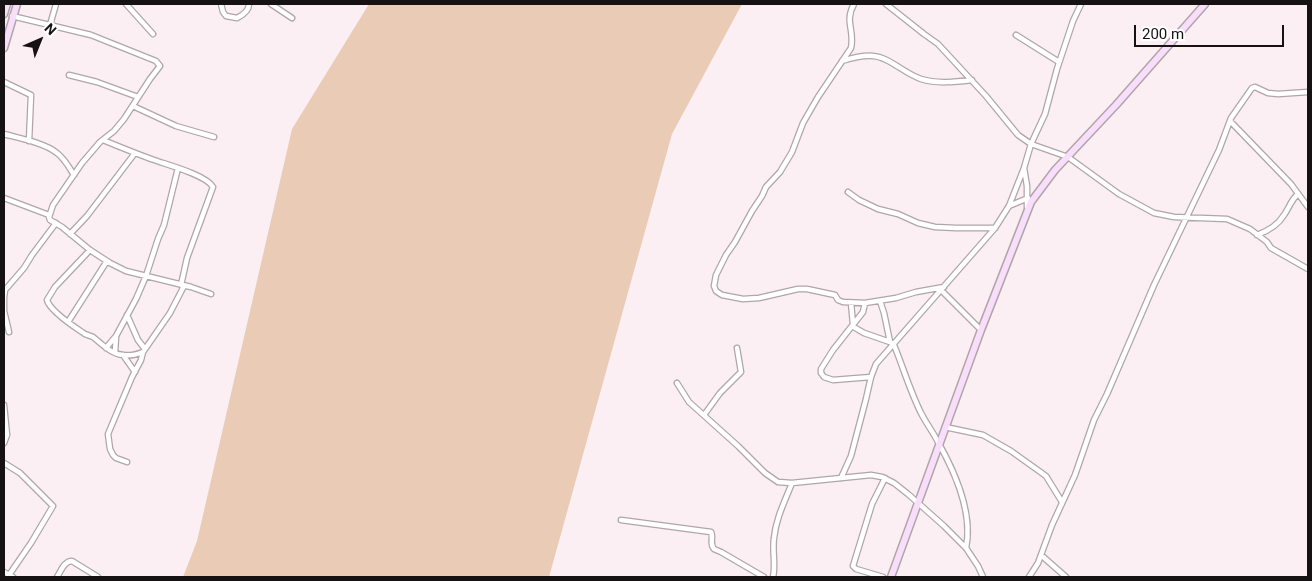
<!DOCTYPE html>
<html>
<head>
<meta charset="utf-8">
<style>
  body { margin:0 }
  #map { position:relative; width:1312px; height:581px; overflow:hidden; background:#fbeff3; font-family:Roboto,sans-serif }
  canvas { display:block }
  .frame { position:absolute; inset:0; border:5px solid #161213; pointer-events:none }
  .north { position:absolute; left:15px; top:15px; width:50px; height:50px; -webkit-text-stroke:4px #fff; paint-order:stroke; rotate:44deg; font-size:14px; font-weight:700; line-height:20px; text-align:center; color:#161213 }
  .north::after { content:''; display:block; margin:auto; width:18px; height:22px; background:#161213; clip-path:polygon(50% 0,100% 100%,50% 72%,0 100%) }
  .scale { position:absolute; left:1134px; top:25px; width:150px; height:22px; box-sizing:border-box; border:2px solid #161213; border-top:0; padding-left:6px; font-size:15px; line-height:18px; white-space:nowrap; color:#161213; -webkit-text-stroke:4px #fff; paint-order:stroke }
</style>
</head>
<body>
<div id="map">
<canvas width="1312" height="581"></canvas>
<div class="frame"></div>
<div class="north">N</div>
<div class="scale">200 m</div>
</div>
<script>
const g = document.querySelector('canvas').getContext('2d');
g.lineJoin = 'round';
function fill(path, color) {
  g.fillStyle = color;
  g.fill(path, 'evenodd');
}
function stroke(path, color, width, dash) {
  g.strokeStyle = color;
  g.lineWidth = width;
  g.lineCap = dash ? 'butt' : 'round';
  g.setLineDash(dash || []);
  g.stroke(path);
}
const green = new Path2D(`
  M 369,4 L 742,4 L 672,134 L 549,577 L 183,577 L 197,541 L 292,129 Z`);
const street = new Path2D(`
  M 126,4 L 153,34
  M 221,4 L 223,12 L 226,16 L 237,18 C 243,15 249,11 249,4
  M 271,4 L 292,18
  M 854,4 C 844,22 855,30 851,48 L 818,97 L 803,123 L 792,152 L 780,172 L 766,187 L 762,196 L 752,211 L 735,242 L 726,255 L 716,275 L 714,286 L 716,291 L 722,295 L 743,299 L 759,298 L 798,289 L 807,289 L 835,295 L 838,300 L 843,302 L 865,303 L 896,298 L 916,292 L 944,287
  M 886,4 L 924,34 L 938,44 L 986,96 L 1018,135 L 1031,144 L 1068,157 L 1119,194 L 1154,213 L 1174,217 L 1227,219 L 1250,229 L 1267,242 L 1271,248 L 1308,269
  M 12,16 L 91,35 L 156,61 L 160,66 L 150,79 L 124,119 L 114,131 L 100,142 L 82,163 L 53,205 L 49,217 L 50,220 L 62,227 L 90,250 L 110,263 L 126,271 L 191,287 L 211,294
  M 50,25 L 56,4
  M 1016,35 L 1059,62
  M 842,61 C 852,58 863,55 873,56 C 889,57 905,74 921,79 C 937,84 955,82 972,80
  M 69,75 L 97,82 L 138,97
  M 4,82 L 31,95 L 29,141
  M 133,106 L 176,126 L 214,137
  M 1230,121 L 1291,184 L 1308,207
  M 4,134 C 19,138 45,143 57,153 C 64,158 69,167 74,175
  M 103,140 C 120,147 137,154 154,160 C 168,165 206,175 213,187 L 187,258 L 181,285
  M 848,192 L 859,200 L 878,209 L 898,214 L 918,223 L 935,227 L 956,228 L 995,228
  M 4,198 L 49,215
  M 1009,206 L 1028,198
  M 1027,207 L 1027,186 L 1024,168 L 1031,144 L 1045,114 L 1057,69 L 1073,21 L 1081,4
  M 70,234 L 87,216 L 135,153
  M 1257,235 C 1268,231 1278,225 1284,215 C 1289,208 1291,200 1298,194
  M 90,250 L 55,287 L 47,300 C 50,311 73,326 82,332 C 85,335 89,335 93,337 C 102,344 111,354 123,355 C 129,356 138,354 143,352 L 170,313 L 184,286
  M 941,290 L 981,330
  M 4,298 L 5,290 L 24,268 L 32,255 L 56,223
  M 4,298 L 4,311 L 9,332
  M 880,301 L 884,313 L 890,342
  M 851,303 L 853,324
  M 865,303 L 863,312 L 833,350 L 821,369 L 821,373 L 824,377 L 833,380 L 871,377
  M 127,315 L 138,340 L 145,349
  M 68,322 L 107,261
  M 852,326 L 864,333 L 890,342 L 894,345 C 903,367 910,391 921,413 C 926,423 933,432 938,442 C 955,472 973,514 966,548
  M 106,348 L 116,336 L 136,299 L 146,276 L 158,239 L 164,225 L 178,168
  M 115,352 L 116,337
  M 123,355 L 135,372
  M 677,383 L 689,402 L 738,446 L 765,473 L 778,482 L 792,483 L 871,475 L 882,477 L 894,483 L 908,494 L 944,526 L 966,548 L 978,566 L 983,577
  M 4,405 L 7,435 L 4,443
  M 704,415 L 720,393 L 741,372 L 737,348
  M 945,427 L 983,435 L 1011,451 L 1046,476 L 1062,502
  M 127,462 L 116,458 L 113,455 L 110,449 L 108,434 L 132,377 L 141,360 L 143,352
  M 4,463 L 20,473 L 53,506 L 31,543 L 9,575
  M 841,478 L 851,456 L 866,399 L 871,377 L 876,364 L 995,228 L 1009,206 L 1024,168
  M 621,520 L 711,532 C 714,537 709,543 714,549 L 721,552 L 764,577
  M 1041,555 L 1066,577
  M 4,572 L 13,577
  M 57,577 C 61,571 64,561 72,561 L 98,577
  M 773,577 C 776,565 772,551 774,538 C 776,518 785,501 792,483
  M 883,577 L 856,569 L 853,566 L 872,504 L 885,478
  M 1029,577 L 1038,563 L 1052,525 L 1075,475 L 1094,420 L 1107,394 L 1154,285 L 1219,150 L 1231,118 L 1252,88 L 1255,87 L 1268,93 L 1278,94 L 1308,92`);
const secondary = new Path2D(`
  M 4,14 L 7,4
  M 4,48 L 17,4
  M 891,577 L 981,330 L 1031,202 L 1055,170 L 1116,105 L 1205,4`);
fill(green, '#eacbb6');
stroke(street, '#b0a5a9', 7);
stroke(secondary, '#b0a5a9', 9);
stroke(street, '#fff', 4.5);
stroke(secondary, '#f9defc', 6);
</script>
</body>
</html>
